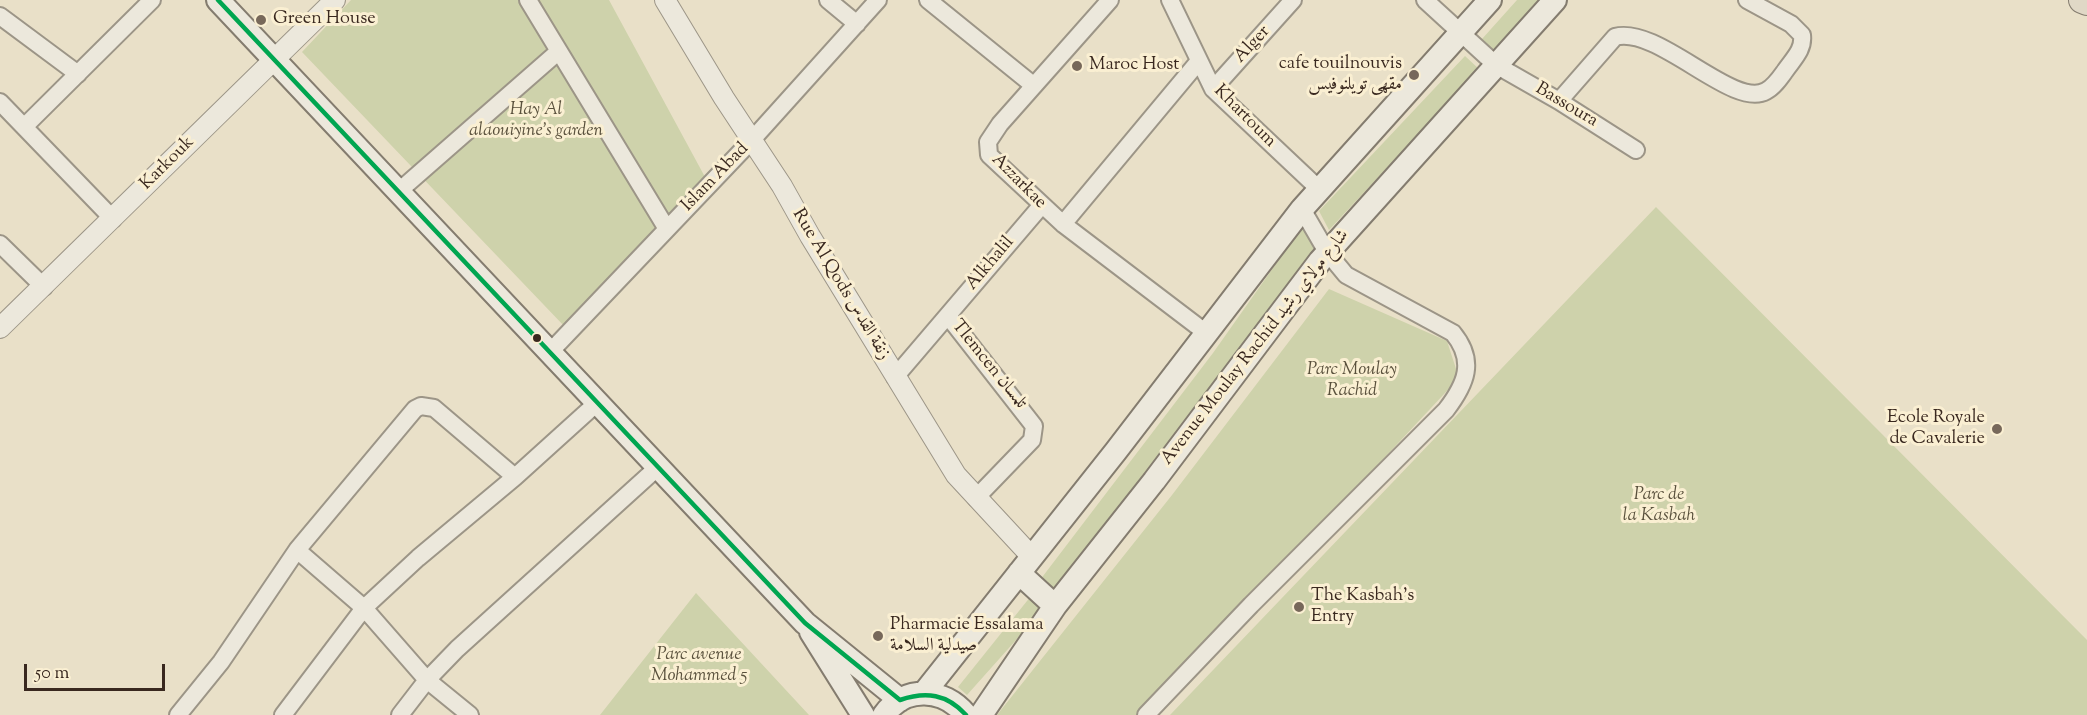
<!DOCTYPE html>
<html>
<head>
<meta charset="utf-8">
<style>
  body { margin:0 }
  #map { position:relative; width:2087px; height:715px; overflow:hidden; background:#e9e0c8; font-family:"Sorts Mill Goudy",serif }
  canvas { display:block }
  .scale { position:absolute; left:24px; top:664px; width:141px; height:27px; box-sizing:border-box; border:3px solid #39281f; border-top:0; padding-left:8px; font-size:18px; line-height:21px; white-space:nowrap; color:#39281f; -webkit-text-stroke:4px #faefd2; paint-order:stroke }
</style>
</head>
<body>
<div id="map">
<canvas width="2087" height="715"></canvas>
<div class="scale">50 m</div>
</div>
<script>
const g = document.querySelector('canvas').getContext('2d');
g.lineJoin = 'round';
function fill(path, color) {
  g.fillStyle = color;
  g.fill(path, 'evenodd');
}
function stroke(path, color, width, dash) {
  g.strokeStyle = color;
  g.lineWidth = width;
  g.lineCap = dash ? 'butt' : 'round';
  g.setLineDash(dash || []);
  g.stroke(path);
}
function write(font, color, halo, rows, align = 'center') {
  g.font = font + ' "Sorts Mill Goudy",Amiri,serif';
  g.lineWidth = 6;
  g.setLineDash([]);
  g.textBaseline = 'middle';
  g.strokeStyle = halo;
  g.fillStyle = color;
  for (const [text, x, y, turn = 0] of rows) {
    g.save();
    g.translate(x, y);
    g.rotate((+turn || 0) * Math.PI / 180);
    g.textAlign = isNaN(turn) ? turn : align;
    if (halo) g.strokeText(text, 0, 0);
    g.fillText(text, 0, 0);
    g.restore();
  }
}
const green = new Path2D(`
  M 351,0 L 609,0 L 705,177 L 565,327 L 302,52 Z
  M 1517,0 L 1544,0 L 1497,54 L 1482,39 Z
  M 1465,56 L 1479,69 L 1329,230 L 1319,211 Z
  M 1656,207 L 2087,640 L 2087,715 L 1170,715 Z
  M 1304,224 L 1316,251 L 1178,435 L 1053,594 L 1040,580 L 1213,353 Z
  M 1329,289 L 1447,341 L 1459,378 L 1188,668 L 1141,715 L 997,715 L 1172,495 Z
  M 696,593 L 809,715 L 600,715 Z
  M 1031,596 L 1041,612 L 967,695 L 958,687 Z`);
const minor = new Path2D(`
  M 528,0 L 667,229
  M 828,0 L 857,24
  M 928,0 L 1033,85
  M 1110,0 L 1000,124 L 988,142 L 989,155 L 1063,224 L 1205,332
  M 1170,0 L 1213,89 L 1319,189
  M 1425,0 L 1496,65 L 1559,101 L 1636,150
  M 0,16 L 78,74
  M 1213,89 L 1293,0
  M 1559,101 L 1615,37 C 1658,25 1733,110 1766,91 C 1774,87 1780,78 1785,71 C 1793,59 1804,50 1802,35 L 1791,24 L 1747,0
  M 0,102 L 113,219
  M 25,126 L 152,0
  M 399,191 L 559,51
  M 1063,224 L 1199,61
  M 0,244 L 44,287
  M 948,316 L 1034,426 L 1032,440 L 976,498
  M 550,352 L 751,141 L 878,0
  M 895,377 L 1041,206
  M 297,550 L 364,608 L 427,680 L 470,715
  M 178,715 L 221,662 L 297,550 L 415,409 L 421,406 L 434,408 L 515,477
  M 283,715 L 364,608 L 418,558 L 515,477 L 598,402
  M 400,715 L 427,680 L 457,649 L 658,467
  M 1146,715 L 1251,605 L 1446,410 C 1466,384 1476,361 1453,333 L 1346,275 L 1327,252 L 1302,209`);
const tertiary = new Path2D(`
  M 665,0 L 724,98 L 782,186 L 810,236 L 956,475 L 1032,557
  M 0,328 L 335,0`);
const secondary = new Path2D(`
  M 218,0 L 805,623 L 900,700
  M 1019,573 L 1055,606
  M 811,632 L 863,715
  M 924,693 L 1116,451 L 1302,209 L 1490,0
  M 884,715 C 905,685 944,688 966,715
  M 981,715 L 1055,606 L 1154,481 L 1320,261 L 1555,0`);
const primary = new Path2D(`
  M 2082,0 L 2087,2`);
const bus1 = new Path2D(`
  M 218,0 L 805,623 L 900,700 C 926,691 947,694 966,715`);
const markers = [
  [261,20,6,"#77685a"],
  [1077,66,6,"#77685a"],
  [1414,75,6,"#77685a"],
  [537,338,5,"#39281f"],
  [1997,429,6,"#77685a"],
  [1299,607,6,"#77685a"],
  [878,636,6,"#77685a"]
];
const poiNames = [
  ["Green House",273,20],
  ["cafe touilnouvis",1402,65,"right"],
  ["مقهى تويلنوفيس",1402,86,"right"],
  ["Maroc Host",1089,66],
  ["Ecole Royale",1985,419,"right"],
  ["de Cavalerie",1985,440,"right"],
  ["The Kasbah's",1311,597],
  ["Entry",1311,618],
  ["Pharmacie Essalama",890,626],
  ["صيدلية السلامة",890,647]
];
const streetNames = [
  ["Alger",1253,45,-47],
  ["Bassoura",1566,106,31],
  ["Khartoum",1244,117,45],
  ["Karkouk",168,164,-45],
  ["Islam Abad",716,178,-46],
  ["Azzarkae",1018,182,45],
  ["Alkhalil",991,264,-50],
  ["Rue Al Qods زنقة القدس",840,285,59],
  ["Avenue Moulay Rachid شارع مولاي رشيد",1256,348,-52],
  ["Tlemcen تلمسان",988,365,51]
];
const parkNames = [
  ["Hay Al",536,111],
  ["alaouiyine's garden",536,132],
  ["Parc Moulay",1352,371],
  ["Rachid",1352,392],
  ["Parc de",1659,496],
  ["la Kasbah",1659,517],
  ["Parc avenue",699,656],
  ["Mohammed 5",699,677]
];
fill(green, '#ced2ab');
stroke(minor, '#9c9587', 20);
stroke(tertiary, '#9c9587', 22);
stroke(secondary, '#847c6f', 26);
stroke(primary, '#847c6f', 28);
stroke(minor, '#ece8dc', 16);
stroke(tertiary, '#ece8dc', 20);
stroke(secondary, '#ece8dc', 22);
stroke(primary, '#e0d8c6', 26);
stroke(bus1, '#00a651', 4.5);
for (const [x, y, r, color] of markers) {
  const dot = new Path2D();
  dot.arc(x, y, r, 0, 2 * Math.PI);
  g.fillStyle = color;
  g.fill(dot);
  stroke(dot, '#faefd2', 2);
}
write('18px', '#39281f', '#faefd2', poiNames, 'left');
write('18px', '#39281f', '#faefd2', streetNames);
write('italic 18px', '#59503c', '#faefd2', parkNames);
</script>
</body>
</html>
